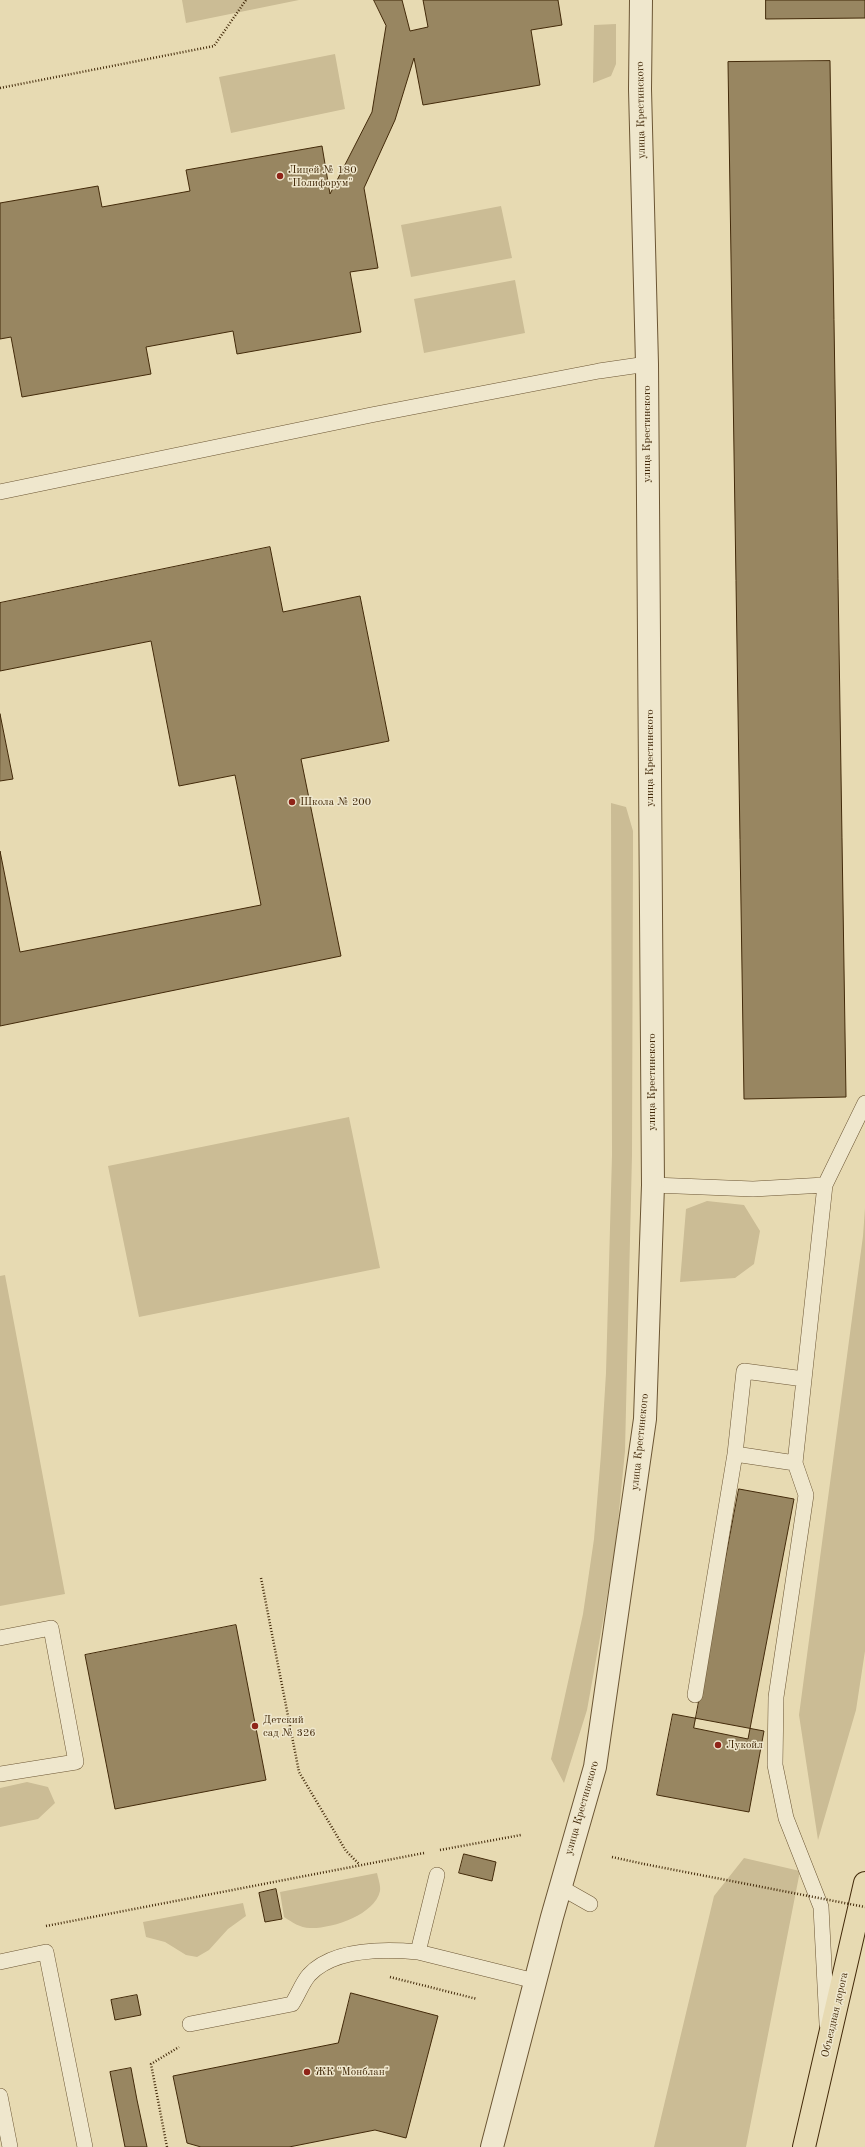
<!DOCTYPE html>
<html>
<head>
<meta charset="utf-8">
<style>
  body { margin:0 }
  canvas { display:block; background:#e7dab2 }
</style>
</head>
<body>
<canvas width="865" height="2147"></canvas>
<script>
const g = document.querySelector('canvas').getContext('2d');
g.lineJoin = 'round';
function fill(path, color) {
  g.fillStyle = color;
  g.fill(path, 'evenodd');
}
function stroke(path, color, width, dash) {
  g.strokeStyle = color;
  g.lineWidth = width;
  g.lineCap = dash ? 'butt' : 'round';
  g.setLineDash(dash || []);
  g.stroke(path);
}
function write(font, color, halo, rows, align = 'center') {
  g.font = font + ' "Old Standard TT",serif';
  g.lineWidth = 3;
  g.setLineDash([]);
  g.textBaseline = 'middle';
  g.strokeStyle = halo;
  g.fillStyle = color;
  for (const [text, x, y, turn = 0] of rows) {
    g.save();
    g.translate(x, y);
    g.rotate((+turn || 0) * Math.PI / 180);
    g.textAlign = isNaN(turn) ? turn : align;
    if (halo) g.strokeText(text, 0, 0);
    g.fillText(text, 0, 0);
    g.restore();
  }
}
const green = new Path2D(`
  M 182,0 L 299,0 L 186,23 Z
  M 616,24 L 616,64 L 611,76 L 593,83 L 594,25 Z
  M 335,54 L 345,109 L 231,133 L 219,77 Z
  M 501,206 L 512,258 L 411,277 L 401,225 Z
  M 515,280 L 525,333 L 424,353 L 414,299 Z
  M 611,803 L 626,807 L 633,831 L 633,852 L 632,1155 L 625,1451 L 616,1542 L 603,1621 L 587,1710 L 564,1783 L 551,1759 L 583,1614 L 594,1539 L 601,1454 L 606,1373 L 612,1155 Z
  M 349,1117 L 380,1268 L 139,1317 L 108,1166 Z
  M 707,1201 L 744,1205 L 760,1231 L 754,1264 L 735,1278 L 680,1282 L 686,1209 Z
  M 865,1208 L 865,1651 L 856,1710 L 818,1840 L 799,1715 L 863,1236 Z
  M 5,1275 L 65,1594 L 0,1606 L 0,1276 Z
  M 27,1782 L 48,1787 L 55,1803 L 38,1819 L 0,1827 L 0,1788 Z
  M 744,1858 L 800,1871 L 746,2147 L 654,2147 L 714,1896 Z
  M 377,1873 C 378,1878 381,1886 380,1891 C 375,1915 331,1929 310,1928 C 300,1928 292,1922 284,1917 L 280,1892 Z
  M 243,1903 L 246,1916 L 228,1929 L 209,1950 L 197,1957 L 186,1955 L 165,1942 L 146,1937 L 143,1922 Z`);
const building = new Path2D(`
  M 374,0 L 402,0 L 410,31 L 428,27 L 423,0 L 558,0 L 562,25 L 531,30 L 540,85 L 423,105 L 414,58 L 395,120 L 364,188 L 378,268 L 350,272 L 361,332 L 237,354 L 233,331 L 146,347 L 151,374 L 22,397 L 11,337 L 0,339 L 0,203 L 98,186 L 102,207 L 190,191 L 186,170 L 322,146 L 330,194 L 372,112 L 386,26 Z
  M 766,0 L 865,0 L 865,18 L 766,19 Z
  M 830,61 L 846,1097 L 744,1099 L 728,62 Z
  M 270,547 L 283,612 L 360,596 L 389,741 L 301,759 L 341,956 L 0,1026 L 0,851 L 20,952 L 261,905 L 235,775 L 179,786 L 151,641 L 0,671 L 0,603 Z
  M 0,714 L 13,779 L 0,781 Z
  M 739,1489 L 794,1499 L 748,1739 L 694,1728 Z
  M 236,1625 L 266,1780 L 115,1809 L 85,1655 Z
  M 673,1714 L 764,1731 L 749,1812 L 657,1795 Z
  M 464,1854 L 496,1862 L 492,1881 L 459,1873 Z
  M 276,1889 L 282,1919 L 265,1922 L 259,1893 Z
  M 351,1993 L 438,2016 L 406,2138 L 375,2130 L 289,2147 L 201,2147 L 187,2143 L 173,2076 L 338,2043 Z
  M 137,1995 L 141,2015 L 115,2020 L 111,2000 Z
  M 131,2068 L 137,2100 L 147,2147 L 125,2147 L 110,2072 Z`);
const path = new Path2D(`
  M 0,88 L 214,46 L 246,0
  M 261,1578 L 299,1772 L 346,1851 L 359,1864
  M 440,1850 L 521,1835
  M 612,1857 L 644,1864
  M 46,1926 L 424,1853
  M 390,1977 L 477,1999
  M 167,2147 L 151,2064 L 179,2047`);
const service = new Path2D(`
  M 0,492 L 371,415 L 599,371 L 647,364
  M 653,1185 L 753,1189 L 825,1185
  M 795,1463 L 735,1454 L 744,1371 L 804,1379
  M 0,1638 L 51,1628 L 76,1762 L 0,1774
  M 695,1695 L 735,1454
  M 437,1875 L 418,1952 L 535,1981
  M 560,1887 L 590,1904
  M 0,1962 L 46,1952 L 85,2147
  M 190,2024 L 292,2004 C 298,1995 302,1983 309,1975 C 334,1948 385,1949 418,1952
  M 827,2024 L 821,1907 L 786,1818 L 775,1765 L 776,1697 L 806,1495 L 795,1463 L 825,1185 L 865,1103
  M 0,2096 L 10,2147`);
const tertiary = new Path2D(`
  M 492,2147 L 552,1917 L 595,1767 L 645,1419 L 653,1185 L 647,364 L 640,89 L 641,0`);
const primary = new Path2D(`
  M 804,2147 L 865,1883`);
const pathBridge = new Path2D(`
  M 644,1864 L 865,1907`);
const markers = [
  [280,176,4,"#8f2418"],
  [292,802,4,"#8f2418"],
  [255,1726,4,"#8f2418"],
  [718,1745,4,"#8f2418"],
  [307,2072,4,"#8f2418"]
];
const streetNames = [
  ["улица Крестинского",641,110,-91],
  ["улица Крестинского",647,434,-90],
  ["улица Крестинского",650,758,-90],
  ["улица Крестинского",652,1082,-90],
  ["улица Крестинского",640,1442,-84],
  ["улица Крестинского",582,1808,-74],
  ["Объездная дорога",835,2015,-77]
];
const poiNames = [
  ["Лицей № 180",288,170],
  ["\"Полифорум\"",288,183],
  ["Школа № 200",300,802],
  ["Детский",263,1720],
  ["сад № 326",263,1733],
  ["Лукойл",726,1745],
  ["ЖК \"Монблан\"",315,2072]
];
fill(green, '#cbbc95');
fill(building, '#988661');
stroke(building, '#432a0a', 1);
stroke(service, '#6c5634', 16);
stroke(tertiary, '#6c5634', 24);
stroke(primary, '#432a0a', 24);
stroke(path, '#432a0a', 2.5, [1, 2]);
stroke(service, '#efe7cd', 15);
stroke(tertiary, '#efe7cd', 22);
stroke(primary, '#e7dab2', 22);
stroke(pathBridge, '#432a0a', 2.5, [1, 2]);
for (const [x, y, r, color] of markers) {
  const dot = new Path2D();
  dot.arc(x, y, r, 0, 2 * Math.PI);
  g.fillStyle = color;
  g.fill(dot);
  stroke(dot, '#efe7cd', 1.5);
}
write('11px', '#432a0a', '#efe7cd', streetNames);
write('11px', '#432a0a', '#efe7cd', poiNames, 'left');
</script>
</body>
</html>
